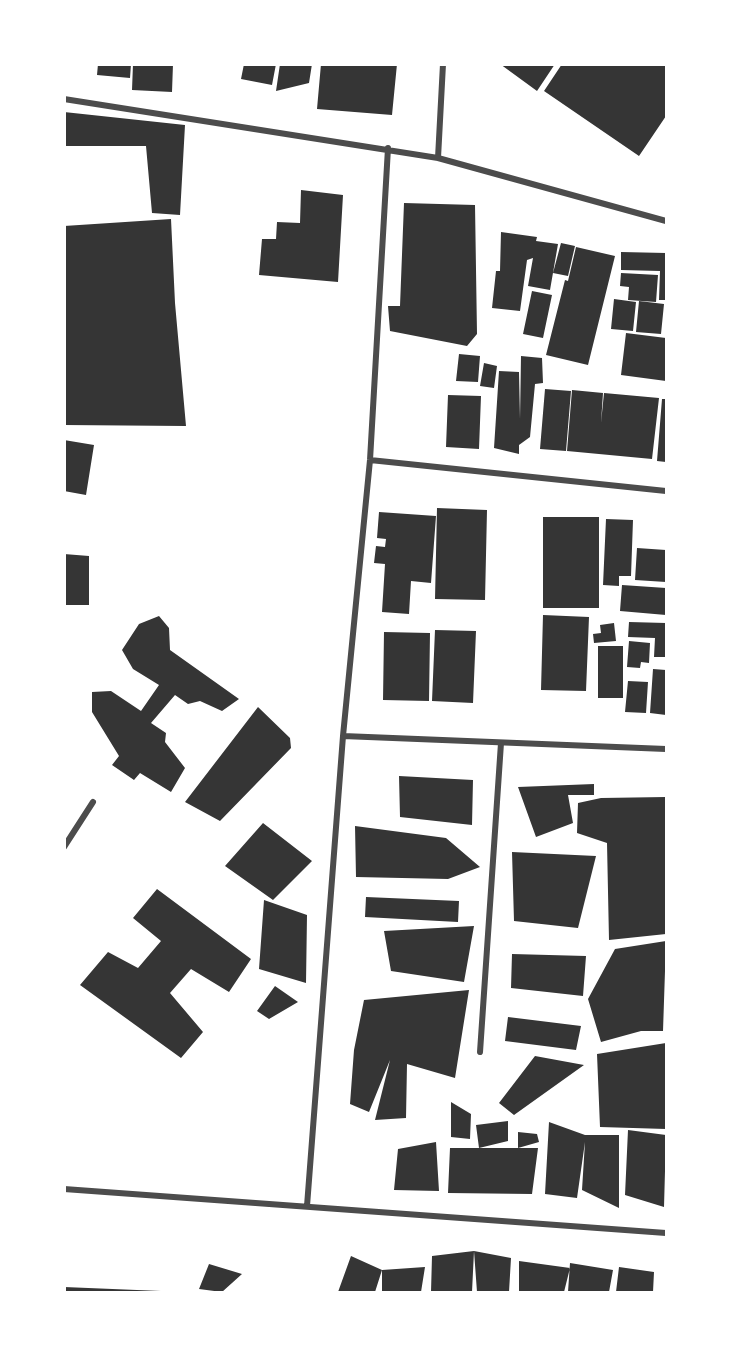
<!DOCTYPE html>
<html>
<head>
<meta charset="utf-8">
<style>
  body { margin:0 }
  #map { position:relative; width:731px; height:1357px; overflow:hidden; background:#fff; font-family:"PT Sans",sans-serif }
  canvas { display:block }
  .frame { position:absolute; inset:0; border:66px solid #fff; pointer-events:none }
</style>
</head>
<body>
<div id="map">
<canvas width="731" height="1357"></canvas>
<div class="frame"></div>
</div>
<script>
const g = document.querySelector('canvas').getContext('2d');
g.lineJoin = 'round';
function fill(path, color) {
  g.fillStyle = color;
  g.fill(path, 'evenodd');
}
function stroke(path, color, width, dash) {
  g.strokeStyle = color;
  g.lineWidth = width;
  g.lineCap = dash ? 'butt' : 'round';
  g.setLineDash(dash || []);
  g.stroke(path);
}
const building = new Path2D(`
  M 98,64 L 131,64 L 130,78 L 97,75 Z
  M 133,64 L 173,64 L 172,92 L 132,90 Z
  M 244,64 L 276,64 L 272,85 L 241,79 Z
  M 280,64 L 312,64 L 309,83 L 276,91 Z
  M 321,64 L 397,64 L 392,115 L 317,109 Z
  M 500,64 L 555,64 L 537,91 Z
  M 562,64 L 666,64 L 666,116 L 639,156 L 544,91 Z
  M 64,112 L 185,125 L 180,215 L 152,213 L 146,146 L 64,146 Z
  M 301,190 L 343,195 L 338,282 L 259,275 L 262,239 L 276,239 L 277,222 L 300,223 Z
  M 404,203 L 475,205 L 477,334 L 467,346 L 390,331 L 388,306 L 400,306 Z
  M 171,219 L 175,303 L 186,426 L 64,425 L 64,226 Z
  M 501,232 L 537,237 L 536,241 L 558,244 L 550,290 L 528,286 L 533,258 L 527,260 L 520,311 L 492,308 L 496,271 L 500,271 Z
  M 561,243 L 575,246 L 568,276 L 553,273 Z
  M 576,247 L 615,256 L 588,365 L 546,355 L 565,280 L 568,281 Z
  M 621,252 L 666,253 L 666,300 L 659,300 L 660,271 L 621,270 Z
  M 621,273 L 658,275 L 656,302 L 628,300 L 629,287 L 620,286 Z
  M 532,291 L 552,295 L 543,338 L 523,334 Z
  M 614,299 L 636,302 L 633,331 L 611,329 Z
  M 639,301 L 664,304 L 661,334 L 636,332 Z
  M 626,333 L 666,338 L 666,381 L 621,375 Z
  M 459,354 L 480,356 L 478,382 L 456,381 Z
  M 521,356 L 542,358 L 543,383 L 535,384 L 530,437 L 519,445 L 519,454 L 494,448 L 499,371 L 519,372 L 520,419 Z
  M 484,363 L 497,366 L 494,388 L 480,386 Z
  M 545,389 L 571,391 L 566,451 L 540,449 Z
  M 572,390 L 603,393 L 601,423 L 604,393 L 659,398 L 652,459 L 567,451 Z
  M 448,395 L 481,396 L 479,449 L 446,447 Z
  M 662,399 L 666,399 L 666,462 L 657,461 Z
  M 64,440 L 94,445 L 86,495 L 64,491 Z
  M 437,508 L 487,510 L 485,600 L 435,599 Z
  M 379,512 L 436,516 L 431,583 L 411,581 L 409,614 L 382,612 L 385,564 L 374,563 L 376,546 L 385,547 L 386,539 L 377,538 Z
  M 543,517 L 599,517 L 599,608 L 543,608 Z
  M 606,519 L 633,520 L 631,576 L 619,576 L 619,586 L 603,585 Z
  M 637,548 L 666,550 L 666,582 L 635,580 Z
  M 64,554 L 89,556 L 89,605 L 64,605 Z
  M 622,585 L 666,588 L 666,615 L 620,611 Z
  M 543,615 L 589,617 L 586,691 L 541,690 Z
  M 159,616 L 169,628 L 170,650 L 239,699 L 222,711 L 200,701 L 188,704 L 175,695 L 151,723 L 166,733 L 165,742 L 185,768 L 171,792 L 140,773 L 134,780 L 112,765 L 119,756 L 92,712 L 92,692 L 111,691 L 141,711 L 159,685 L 133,669 L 122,650 L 139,624 Z
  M 629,622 L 666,623 L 666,657 L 654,657 L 655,638 L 628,637 Z
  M 614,623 L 616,641 L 594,643 L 593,634 L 601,633 L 600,625 Z
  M 435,630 L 476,631 L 473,703 L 432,701 Z
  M 384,632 L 430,633 L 429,701 L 383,700 Z
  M 629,641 L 650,643 L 649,663 L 641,662 L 640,668 L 627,667 Z
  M 598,646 L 623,646 L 623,698 L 598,698 Z
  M 653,669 L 666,670 L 666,715 L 650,713 Z
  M 628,681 L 648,682 L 646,713 L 625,712 Z
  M 258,707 L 290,738 L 291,748 L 220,821 L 185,802 Z
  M 399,776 L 473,780 L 472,825 L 400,817 Z
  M 594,784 L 594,795 L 568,795 L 573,823 L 536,837 L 518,787 Z
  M 666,797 L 666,934 L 609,940 L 607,843 L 577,833 L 578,803 L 601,798 Z
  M 263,823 L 312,861 L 273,900 L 225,866 Z
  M 355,826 L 446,838 L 480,867 L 448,879 L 356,877 Z
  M 512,852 L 596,856 L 578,928 L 514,921 Z
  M 157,889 L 251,959 L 229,992 L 191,969 L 170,993 L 203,1032 L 181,1058 L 80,985 L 108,952 L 138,968 L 161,941 L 133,918 Z
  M 366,897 L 459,901 L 458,922 L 365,917 Z
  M 264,900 L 307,915 L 306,983 L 259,969 Z
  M 474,926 L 464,982 L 391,971 L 384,931 Z
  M 666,941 L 663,1031 L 641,1031 L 601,1042 L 588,999 L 615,949 Z
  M 512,954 L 586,956 L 583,996 L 511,988 Z
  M 275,986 L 298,1002 L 269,1019 L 257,1011 Z
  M 469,990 L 455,1078 L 407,1064 L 406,1118 L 375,1120 L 390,1060 L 369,1112 L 350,1104 L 354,1050 L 364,1000 Z
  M 508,1017 L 581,1026 L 576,1050 L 505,1041 Z
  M 666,1043 L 666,1129 L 600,1127 L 597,1054 Z
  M 535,1056 L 584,1065 L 514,1115 L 499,1103 Z
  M 451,1102 L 471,1114 L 470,1139 L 451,1137 Z
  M 508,1121 L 508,1141 L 479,1148 L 476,1125 Z
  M 549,1122 L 585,1135 L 619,1135 L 619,1208 L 582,1190 L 585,1142 L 577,1198 L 545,1194 Z
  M 628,1130 L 666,1135 L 664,1207 L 625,1195 Z
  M 518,1132 L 537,1134 L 539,1142 L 518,1148 Z
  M 436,1142 L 439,1191 L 394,1190 L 398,1149 Z
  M 450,1148 L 538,1148 L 532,1194 L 448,1193 Z
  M 474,1251 L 472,1292 L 431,1292 L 432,1256 Z
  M 474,1251 L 511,1258 L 509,1292 L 477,1292 Z
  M 351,1256 L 382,1270 L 375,1292 L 338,1292 Z
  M 519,1261 L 570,1268 L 564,1292 L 519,1292 Z
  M 570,1263 L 613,1270 L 609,1292 L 568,1292 Z
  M 209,1264 L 242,1274 L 222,1292 L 199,1289 Z
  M 425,1267 L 421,1292 L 382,1292 L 382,1270 Z
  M 619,1267 L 654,1272 L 653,1292 L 616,1292 Z
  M 64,1287 L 161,1291 L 161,1292 L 64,1292 Z`);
const minor = new Path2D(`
  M 64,99 L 438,158 L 666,221
  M 438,158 L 443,64
  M 370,460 L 666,491
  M 343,736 L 666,749
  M 64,847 L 93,802
  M 480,1052 L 501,743
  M 64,1189 L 666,1233
  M 307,1206 L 343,736 L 370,460 L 388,148`);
fill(building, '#353535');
stroke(minor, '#4c4c4c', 6);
</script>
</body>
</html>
